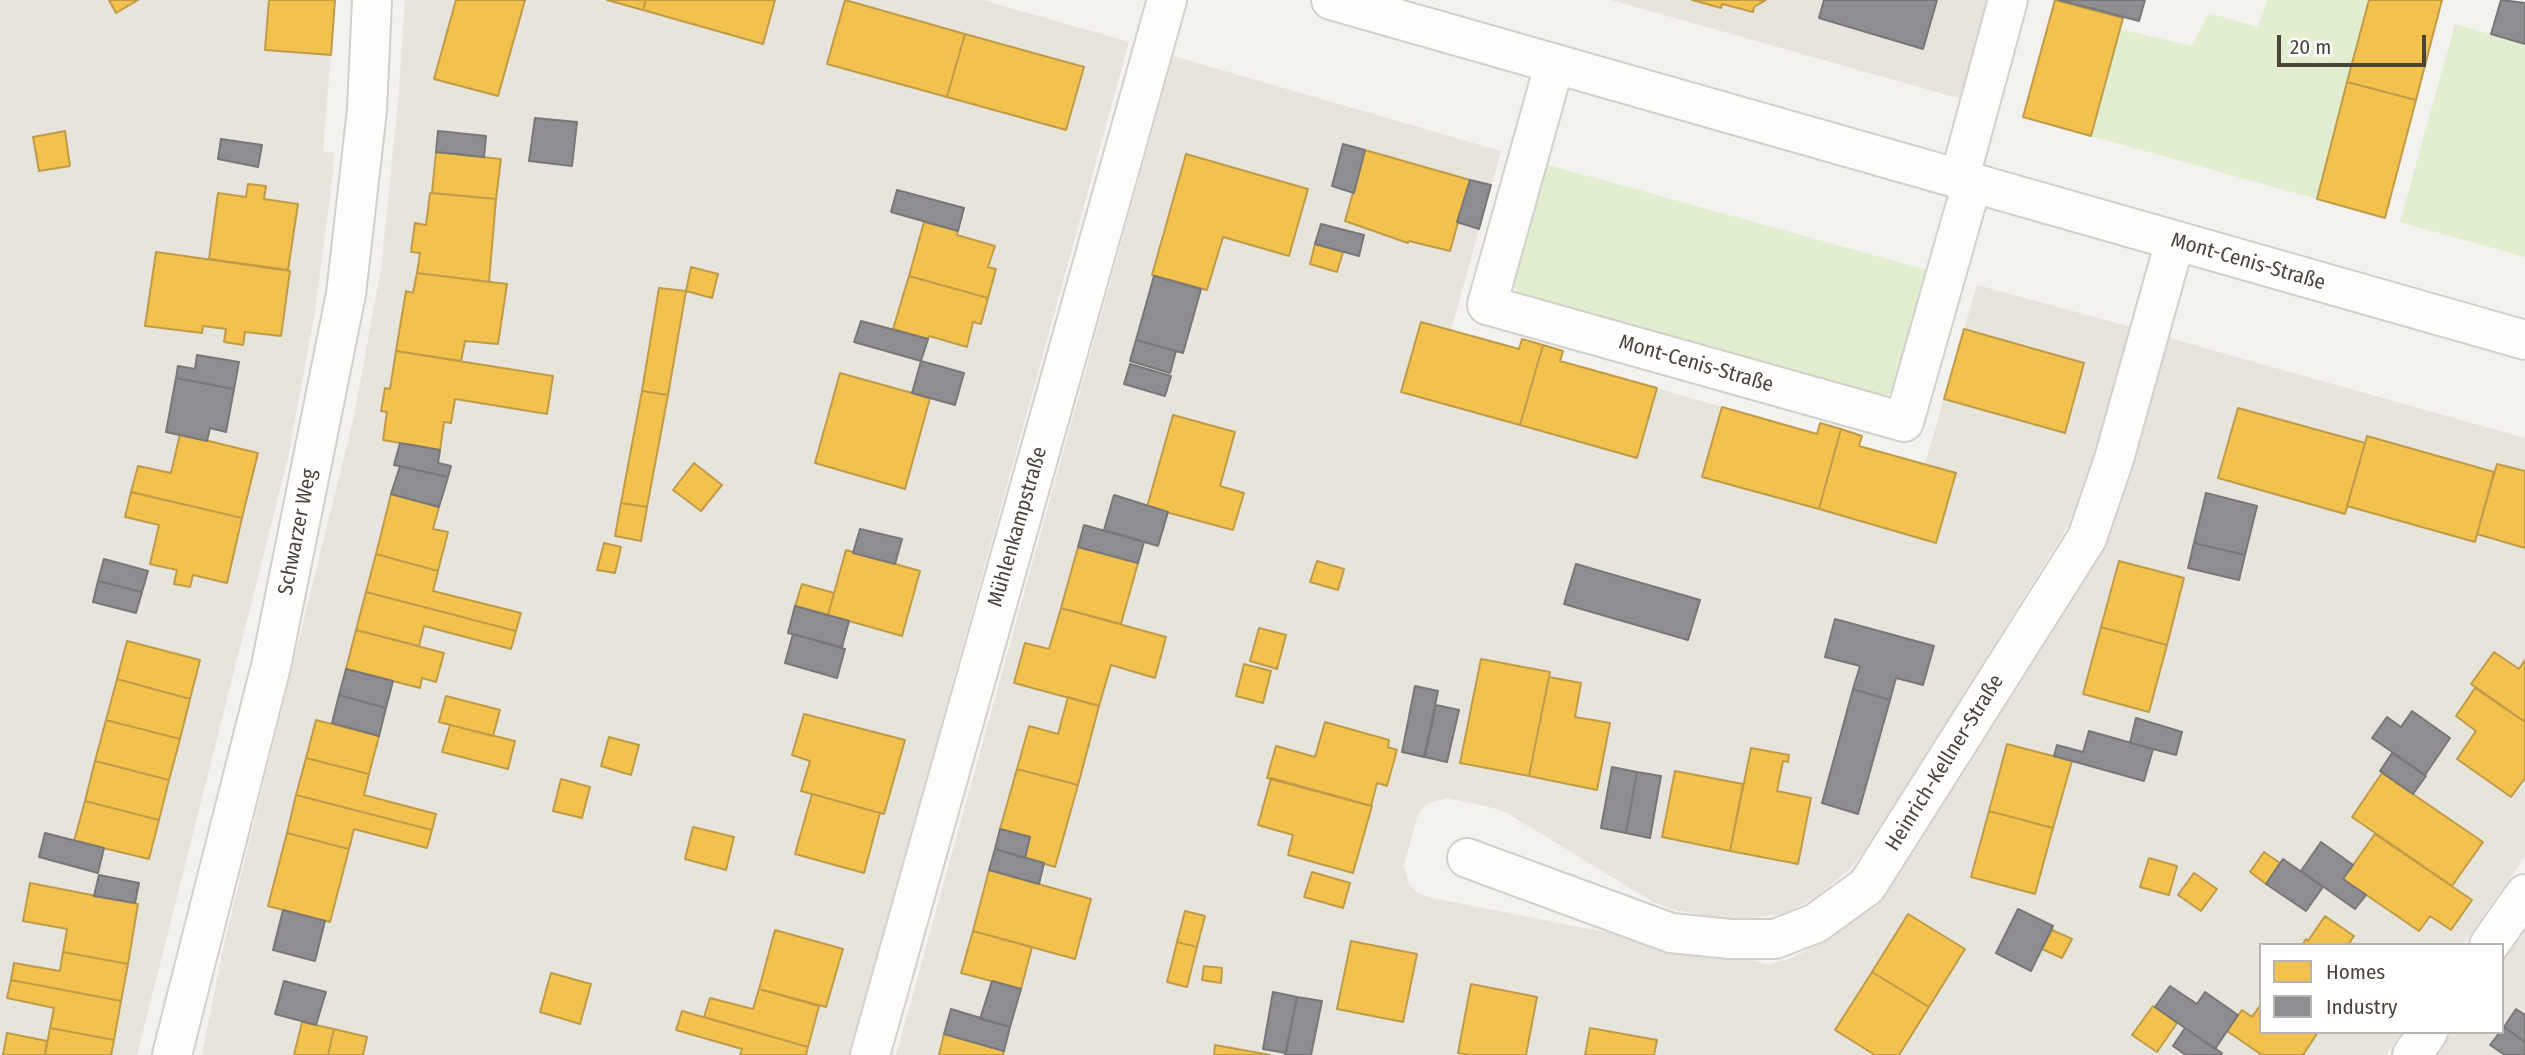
<!DOCTYPE html>
<html>
<head>
<meta charset="utf-8">
<style>
  body { margin:0 }
  #map { position:relative; width:2525px; height:1055px; overflow:hidden; background:#f4f2ee; font-family:"Fira Sans Condensed",sans-serif }
  canvas { display:block }
  .legend { position:absolute; left:2259px; top:943px; width:245px; height:91px; box-sizing:border-box; background:#fff; border:2px solid #b7b4b0; margin:0; padding:9px 12px; list-style:none; font-size:21px; color:#4b4439 }
  .legend li { display:flex; align-items:center; gap:14px; height:35px }
  .legend b { width:35px; border:2px solid #b7b4b0 }
  .scale { position:absolute; left:2277px; top:35px; width:149px; height:32px; box-sizing:border-box; border:4px solid #4b4439; border-top:0; padding-left:9px; font-size:21px; line-height:24px; white-space:nowrap; color:#4b4439; -webkit-text-stroke:5px #fff; paint-order:stroke }
</style>
</head>
<body>
<div id="map">
<canvas width="2525" height="1055"></canvas>
<ul class="legend">
<li><b style="height:19px;background:#f2c14e"></b>Homes</li>
<li><b style="height:19px;background:#8d8d92"></b>Industry</li>
</ul>
<div class="scale">20 m</div>
</div>
<script>
const g = document.querySelector('canvas').getContext('2d');
g.lineJoin = 'round';
function fill(path, color) {
  g.fillStyle = color;
  g.fill(path, 'evenodd');
}
function stroke(path, color, width, dash) {
  g.strokeStyle = color;
  g.lineWidth = width;
  g.lineCap = dash ? 'butt' : 'round';
  g.setLineDash(dash || []);
  g.stroke(path);
}
function write(font, color, halo, rows, align = 'center') {
  g.font = font + ' "Fira Sans Condensed",sans-serif';
  g.lineWidth = 7;
  g.setLineDash([]);
  g.textBaseline = 'middle';
  g.strokeStyle = halo;
  g.fillStyle = color;
  for (const [text, x, y, turn = 0] of rows) {
    g.save();
    g.translate(x, y);
    g.rotate((+turn || 0) * Math.PI / 180);
    g.textAlign = isNaN(turn) ? turn : align;
    if (halo) g.strokeText(text, 0, 0);
    g.fillText(text, 0, 0);
    g.restore();
  }
}
const residential = new Path2D(`
  M 0,0 L 335,0 L 323,151 L 334,153 L 333,173 L 315,312 L 288,458 L 137,1055 L 0,1055 Z
  M 405,0 L 982,0 L 1129,42 L 850,1055 L 202,1055 L 223,948 L 354,416 L 381,268 L 398,102 Z
  M 1611,0 L 1993,0 L 1965,100 Z
  M 1173,56 L 1501,151 L 1451,330 L 1519,349 L 1522,339 L 1563,351 L 1561,361 L 1817,434 L 1820,423 L 1862,436 L 1860,446 L 1925,464 L 1977,285 L 2131,327 L 2084,489 L 2067,528 L 1874,838 L 1851,868 L 1818,896 L 1786,913 L 1744,919 L 1723,919 L 1671,909 L 1653,902 L 1507,813 L 1493,808 L 1447,798 L 1429,803 L 1422,809 L 1417,817 L 1404,865 L 1409,884 L 1418,893 L 1432,898 L 1768,964 L 1792,958 L 1829,938 L 1859,916 L 2115,514 L 2169,338 L 2525,438 L 2525,857 L 2463,945 L 2261,945 L 2261,1032 L 2402,1032 L 2386,1055 L 896,1055 Z
  M 2525,922 L 2525,1055 L 2431,1055 L 2447,1032 L 2502,1032 L 2502,954 Z`);
const green = new Path2D(`
  M 2267,0 L 2369,0 L 2317,199 L 2091,136 L 2120,29 L 2192,46 L 2209,13 L 2258,27 Z
  M 2455,24 L 2525,44 L 2525,257 L 2400,222 Z
  M 1545,164 L 1934,272 L 1894,393 L 1881,395 L 1520,293 L 1514,287 L 1512,279 Z`);
const homes = new Path2D(`
  M 109,0 L 138,0 L 116,13 Z
  M 269,0 L 335,0 L 331,55 L 265,50 Z
  M 456,0 L 525,0 L 498,96 L 434,79 Z
  M 607,0 L 646,0 L 643,10 Z
  M 646,0 L 775,0 L 763,44 L 643,10 Z
  M 845,0 L 965,34 L 947,97 L 827,64 Z
  M 1692,0 L 1766,0 L 1754,7 L 1753,12 L 1722,4 L 1721,8 Z
  M 2055,0 L 2123,18 L 2091,136 L 2023,117 Z
  M 2369,0 L 2442,0 L 2416,100 L 2347,82 Z
  M 965,34 L 1084,67 L 1066,130 L 947,97 Z
  M 2347,82 L 2416,100 L 2385,218 L 2317,199 Z
  M 65,131 L 70,166 L 39,171 L 33,137 Z
  M 1365,150 L 1470,180 L 1450,251 L 1409,241 L 1408,243 L 1345,221 Z
  M 436,152 L 501,159 L 496,199 L 432,193 Z
  M 1186,154 L 1308,189 L 1289,256 L 1223,237 L 1207,290 L 1152,275 Z
  M 248,184 L 266,186 L 264,199 L 298,204 L 288,270 L 209,259 L 218,193 L 246,197 Z
  M 430,193 L 496,199 L 489,282 L 417,273 L 420,253 L 411,252 L 415,223 L 426,225 Z
  M 924,222 L 958,231 L 957,235 L 995,246 L 988,267 L 996,269 L 988,298 L 909,276 Z
  M 1315,244 L 1343,252 L 1337,272 L 1310,264 Z
  M 156,252 L 290,271 L 281,336 L 245,332 L 243,345 L 224,342 L 226,329 L 203,326 L 202,333 L 145,326 Z
  M 691,267 L 718,274 L 712,298 L 686,291 Z
  M 417,273 L 507,284 L 498,344 L 465,341 L 461,361 L 396,351 L 406,291 L 413,293 Z
  M 909,276 L 988,298 L 981,324 L 973,322 L 967,347 L 929,336 L 928,339 L 893,329 Z
  M 659,288 L 686,291 L 668,395 L 642,391 Z
  M 1421,322 L 1519,349 L 1522,339 L 1543,345 L 1520,425 L 1401,392 Z
  M 1964,329 L 2084,363 L 2065,433 L 1944,399 Z
  M 1543,345 L 1563,351 L 1560,361 L 1657,388 L 1637,458 L 1520,425 Z
  M 396,351 L 553,376 L 547,414 L 455,399 L 451,423 L 444,422 L 440,450 L 383,440 L 387,412 L 381,411 L 385,388 L 390,389 Z
  M 840,373 L 930,398 L 905,489 L 815,463 Z
  M 642,391 L 668,395 L 647,507 L 621,503 Z
  M 1722,407 L 1817,434 L 1820,423 L 1841,429 L 1819,509 L 1702,477 Z
  M 2238,408 L 2365,443 L 2345,514 L 2218,478 Z
  M 1173,415 L 1235,432 L 1220,486 L 1244,493 L 1233,530 L 1147,507 Z
  M 1841,429 L 1862,436 L 1859,446 L 1956,473 L 1936,543 L 1819,509 Z
  M 180,434 L 258,453 L 242,518 L 131,492 L 138,466 L 171,473 Z
  M 2367,436 L 2494,472 L 2475,542 L 2347,506 Z
  M 694,463 L 722,485 L 701,511 L 673,490 Z
  M 2497,464 L 2525,471 L 2525,548 L 2477,534 Z
  M 131,492 L 242,518 L 227,583 L 193,575 L 190,587 L 174,584 L 177,570 L 150,564 L 159,525 L 125,517 Z
  M 391,494 L 439,507 L 433,529 L 448,532 L 438,571 L 376,554 Z
  M 621,503 L 647,507 L 641,541 L 615,536 Z
  M 604,543 L 621,547 L 615,573 L 597,570 Z
  M 1078,547 L 1138,563 L 1121,624 L 1061,608 Z
  M 846,550 L 920,571 L 902,636 L 828,615 Z
  M 376,554 L 438,571 L 433,591 L 521,613 L 516,631 L 366,592 Z
  M 1317,561 L 1344,569 L 1338,590 L 1310,582 Z
  M 2119,561 L 2184,578 L 2167,645 L 2101,627 Z
  M 802,584 L 834,593 L 828,615 L 795,606 Z
  M 366,592 L 516,631 L 511,649 L 424,626 L 419,646 L 356,630 Z
  M 1061,608 L 1166,637 L 1155,678 L 1111,665 L 1099,706 L 1014,683 L 1025,643 L 1049,649 Z
  M 2101,627 L 2167,645 L 2149,712 L 2083,694 Z
  M 1259,628 L 1286,635 L 1277,669 L 1250,661 Z
  M 356,630 L 444,653 L 436,682 L 422,678 L 420,688 L 346,669 Z
  M 127,641 L 200,660 L 190,699 L 117,679 Z
  M 2494,652 L 2519,669 L 2525,660 L 2525,722 L 2471,684 Z
  M 1481,659 L 1550,672 L 1529,776 L 1460,763 Z
  M 1244,664 L 1271,671 L 1263,703 L 1236,696 Z
  M 1549,677 L 1581,683 L 1575,717 L 1610,723 L 1597,790 L 1529,776 Z
  M 117,679 L 190,699 L 180,739 L 106,720 Z
  M 2475,688 L 2525,722 L 2525,778 L 2511,797 L 2457,759 L 2476,731 L 2456,716 Z
  M 446,696 L 500,710 L 493,736 L 439,722 Z
  M 1068,697 L 1099,706 L 1078,785 L 1017,769 L 1029,726 L 1058,734 Z
  M 804,714 L 905,740 L 884,814 L 801,791 L 810,761 L 792,755 Z
  M 106,720 L 180,739 L 169,780 L 95,761 Z
  M 316,720 L 379,736 L 369,774 L 306,758 Z
  M 1325,722 L 1389,740 L 1388,747 L 1397,750 L 1387,786 L 1377,783 L 1371,806 L 1267,778 L 1276,746 L 1315,757 Z
  M 450,725 L 515,741 L 508,769 L 442,752 Z
  M 609,737 L 639,745 L 631,775 L 601,766 Z
  M 2007,744 L 2072,761 L 2053,828 L 1989,811 Z
  M 1751,748 L 1789,755 L 1788,762 L 1783,761 L 1777,791 L 1811,798 L 1798,864 L 1730,851 Z
  M 306,758 L 369,774 L 364,795 L 436,814 L 432,830 L 296,795 Z
  M 95,761 L 169,780 L 159,820 L 85,801 Z
  M 1017,769 L 1078,785 L 1055,867 L 1025,858 L 1030,837 L 1000,829 Z
  M 1675,771 L 1743,784 L 1730,851 L 1662,837 Z
  M 2382,773 L 2483,842 L 2452,886 L 2352,817 Z
  M 1271,778 L 1372,806 L 1353,873 L 1288,855 L 1293,835 L 1258,825 Z
  M 561,779 L 590,787 L 582,818 L 553,811 Z
  M 812,794 L 880,813 L 864,873 L 795,854 Z
  M 296,795 L 432,830 L 427,848 L 354,829 L 349,849 L 287,833 Z
  M 85,801 L 159,820 L 149,859 L 74,841 Z
  M 1989,811 L 2053,828 L 2035,894 L 1971,877 Z
  M 693,827 L 734,837 L 726,870 L 685,859 Z
  M 287,833 L 349,849 L 330,922 L 268,906 Z
  M 2375,834 L 2472,900 L 2451,930 L 2430,916 L 2419,931 L 2343,879 Z
  M 2264,852 L 2280,863 L 2266,884 L 2250,872 Z
  M 2149,858 L 2177,866 L 2169,895 L 2140,887 Z
  M 989,870 L 1091,899 L 1075,959 L 973,931 Z
  M 1312,872 L 1350,883 L 1343,908 L 1304,897 Z
  M 2194,873 L 2217,889 L 2201,911 L 2178,895 Z
  M 30,883 L 138,904 L 128,964 L 63,952 L 67,929 L 23,921 Z
  M 1185,911 L 1205,916 L 1197,947 L 1177,942 Z
  M 1908,914 L 1965,949 L 1929,1007 L 1872,972 Z
  M 2325,916 L 2354,936 L 2348,945 L 2302,945 L 2306,939 L 2308,941 Z
  M 775,930 L 843,949 L 826,1007 L 759,989 Z
  M 2052,930 L 2072,939 L 2062,958 L 2042,949 Z
  M 973,931 L 1032,947 L 1021,989 L 961,973 Z
  M 1351,941 L 1417,954 L 1403,1022 L 1337,1009 Z
  M 1177,942 L 1197,947 L 1187,987 L 1167,982 Z
  M 63,952 L 128,964 L 121,1001 L 11,980 L 14,963 L 60,971 Z
  M 1204,966 L 1222,968 L 1221,983 L 1202,980 Z
  M 1872,972 L 1929,1007 L 1899,1055 L 1875,1055 L 1835,1030 Z
  M 551,973 L 591,984 L 580,1024 L 540,1012 Z
  M 11,980 L 121,1001 L 114,1040 L 50,1028 L 54,1008 L 7,998 Z
  M 1471,984 L 1537,997 L 1526,1055 L 1470,1055 L 1458,1053 Z
  M 759,989 L 819,1006 L 808,1047 L 704,1017 L 710,998 L 753,1009 Z
  M 2261,1004 L 2261,1032 L 2318,1032 L 2303,1055 L 2262,1055 L 2227,1031 L 2242,1010 L 2252,1017 Z
  M 2153,1006 L 2177,1023 L 2157,1052 L 2132,1035 Z
  M 682,1011 L 808,1047 L 806,1055 L 740,1055 L 742,1049 L 676,1030 Z
  M 302,1022 L 334,1029 L 328,1055 L 294,1055 Z
  M 50,1028 L 114,1040 L 111,1055 L 45,1055 Z
  M 1590,1028 L 1657,1040 L 1654,1055 L 1585,1055 Z
  M 334,1029 L 367,1037 L 363,1055 L 328,1055 Z
  M 7,1033 L 47,1041 L 45,1055 L 3,1055 Z
  M 944,1034 L 1004,1051 L 1003,1055 L 939,1055 Z
  M 1215,1045 L 1270,1055 L 1214,1055 Z`);
const industry = new Path2D(`
  M 1824,0 L 1937,0 L 1923,49 L 1819,18 Z
  M 2059,0 L 2145,0 L 2139,21 Z
  M 2501,0 L 2525,3 L 2525,44 L 2491,34 Z
  M 535,118 L 577,122 L 572,166 L 529,161 Z
  M 438,131 L 486,136 L 484,157 L 436,152 Z
  M 221,139 L 262,145 L 258,167 L 218,159 Z
  M 1343,144 L 1365,150 L 1354,193 L 1332,186 Z
  M 1470,180 L 1491,185 L 1479,229 L 1457,222 Z
  M 897,190 L 964,208 L 958,231 L 891,212 Z
  M 1321,224 L 1364,235 L 1359,256 L 1315,244 Z
  M 1154,276 L 1201,289 L 1183,353 L 1136,340 Z
  M 861,321 L 928,339 L 921,361 L 854,342 Z
  M 1136,340 L 1176,351 L 1170,373 L 1130,361 Z
  M 197,355 L 239,362 L 234,389 L 176,378 L 178,366 L 195,369 Z
  M 921,361 L 964,373 L 955,405 L 912,393 Z
  M 1130,364 L 1171,376 L 1165,396 L 1124,384 Z
  M 176,378 L 234,389 L 226,432 L 210,428 L 207,441 L 166,432 Z
  M 400,443 L 440,450 L 438,463 L 451,466 L 448,477 L 394,465 Z
  M 400,466 L 448,477 L 439,507 L 391,494 Z
  M 2206,493 L 2257,506 L 2245,555 L 2194,543 Z
  M 1114,495 L 1168,512 L 1158,546 L 1104,530 Z
  M 1084,525 L 1144,542 L 1138,563 L 1078,547 Z
  M 860,529 L 902,539 L 895,564 L 853,553 Z
  M 2194,543 L 2245,555 L 2239,580 L 2188,568 Z
  M 104,559 L 148,571 L 142,592 L 98,581 Z
  M 1576,564 L 1700,600 L 1688,640 L 1564,604 Z
  M 98,581 L 142,592 L 136,613 L 93,602 Z
  M 795,606 L 849,621 L 842,647 L 788,633 Z
  M 1835,619 L 1934,646 L 1923,685 L 1896,678 L 1890,700 L 1853,689 L 1860,666 L 1825,657 Z
  M 793,634 L 845,649 L 837,678 L 785,663 Z
  M 346,669 L 393,681 L 386,708 L 339,695 Z
  M 1415,686 L 1438,691 L 1424,757 L 1402,752 Z
  M 1853,689 L 1890,700 L 1858,814 L 1822,803 Z
  M 339,695 L 386,708 L 379,736 L 332,723 Z
  M 1436,705 L 1459,710 L 1447,762 L 1425,757 Z
  M 2412,711 L 2450,738 L 2425,775 L 2372,738 L 2387,717 L 2401,727 Z
  M 2136,718 L 2182,732 L 2176,755 L 2130,743 Z
  M 2089,731 L 2153,749 L 2144,781 L 2054,756 L 2057,745 L 2083,752 Z
  M 2392,753 L 2426,776 L 2413,794 L 2380,771 Z
  M 1612,767 L 1637,772 L 1626,833 L 1601,828 Z
  M 1637,772 L 1661,776 L 1650,838 L 1626,833 Z
  M 1000,829 L 1030,837 L 1025,858 L 995,849 Z
  M 45,833 L 104,848 L 98,873 L 39,857 Z
  M 2321,842 L 2353,865 L 2343,879 L 2366,895 L 2355,909 L 2301,871 Z
  M 995,849 L 1044,863 L 1039,884 L 989,870 Z
  M 2283,859 L 2323,887 L 2306,911 L 2266,884 Z
  M 99,875 L 139,883 L 135,903 L 94,896 Z
  M 2018,909 L 2053,926 L 2031,971 L 1996,953 Z
  M 283,910 L 325,921 L 315,961 L 273,950 Z
  M 284,981 L 326,992 L 316,1025 L 275,1014 Z
  M 992,981 L 1021,989 L 1010,1027 L 980,1019 Z
  M 2170,986 L 2197,1004 L 2205,992 L 2238,1015 L 2215,1049 L 2155,1007 Z
  M 1273,992 L 1297,997 L 1286,1053 L 1263,1049 Z
  M 1297,997 L 1322,1001 L 1311,1055 L 1285,1055 Z
  M 951,1009 L 1010,1027 L 1004,1051 L 944,1034 Z
  M 2516,1009 L 2525,1015 L 2525,1042 L 2504,1027 Z
  M 2504,1027 L 2525,1042 L 2525,1055 L 2505,1055 L 2490,1045 L 2500,1032 L 2502,1032 Z
  M 2185,1028 L 2222,1053 L 2221,1055 L 2186,1055 L 2173,1046 Z`);
const minor = new Path2D(`
  M 1331,0 L 2525,340
  M 1554,66 L 1487,305 L 1904,422 L 1972,183
  M 1959,180 L 2008,0
  M 1467,858 L 1671,933 L 1730,939 L 1775,939 L 1816,923 L 1867,886 L 2087,538 L 2114,459 L 2175,241
  M 2489,945 L 2525,894
  M 172,1055 L 271,666 L 346,294 L 367,110 L 372,0
  M 870,1055 L 1167,0
  M 2412,1055 L 2428,1032`);
const streetNames = [
  ["Mont-Cenis-Straße",2248,262,16],
  ["Mont-Cenis-Straße",1696,364,16],
  ["Mühlenkampstraße",1018,527,-74],
  ["Schwarzer Weg",298,532,-79],
  ["Heinrich-Kellner-Straße",1945,763,-58]
];
fill(residential, '#e7e4dc');
fill(green, '#e1eecf');
fill(homes, '#f2c14e');
stroke(homes, '#c09c48', 2);
fill(industry, '#8d8d92');
stroke(industry, '#797777', 2);
stroke(minor, '#d2d0cb', 42);
stroke(minor, '#fdfdfc', 38);
write('21px', '#4b4439', '#fff', streetNames);
</script>
</body>
</html>
